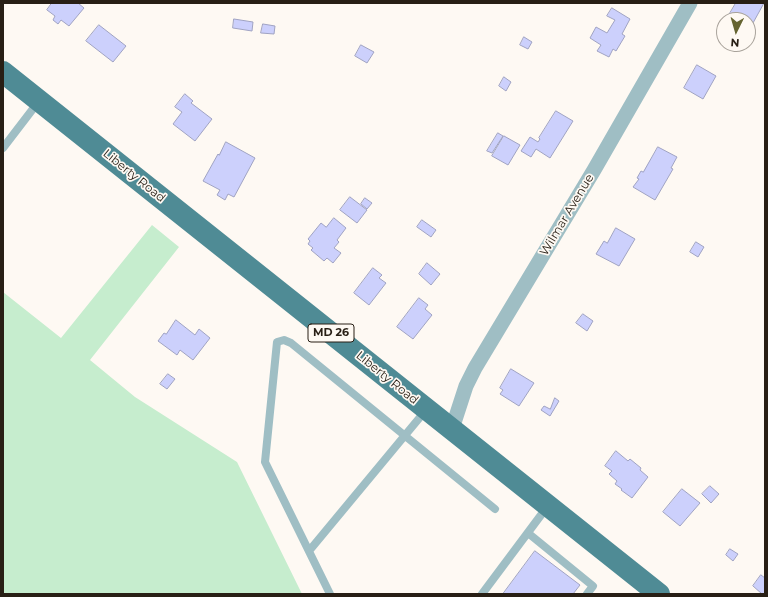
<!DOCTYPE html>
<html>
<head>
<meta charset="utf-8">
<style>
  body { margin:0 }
  #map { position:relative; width:768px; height:597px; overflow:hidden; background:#fef9f3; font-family:Montserrat,sans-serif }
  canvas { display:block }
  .frame { position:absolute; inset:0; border:4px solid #281f15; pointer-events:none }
  .north { position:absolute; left:716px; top:12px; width:40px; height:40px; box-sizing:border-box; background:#fef9f3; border:1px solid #a8a29a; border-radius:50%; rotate:185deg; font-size:11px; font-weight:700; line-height:16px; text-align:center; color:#281f15 }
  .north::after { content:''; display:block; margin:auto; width:14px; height:18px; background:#656431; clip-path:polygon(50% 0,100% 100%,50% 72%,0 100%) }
</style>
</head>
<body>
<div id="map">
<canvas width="768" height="597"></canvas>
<div class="frame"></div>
<div class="north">N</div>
</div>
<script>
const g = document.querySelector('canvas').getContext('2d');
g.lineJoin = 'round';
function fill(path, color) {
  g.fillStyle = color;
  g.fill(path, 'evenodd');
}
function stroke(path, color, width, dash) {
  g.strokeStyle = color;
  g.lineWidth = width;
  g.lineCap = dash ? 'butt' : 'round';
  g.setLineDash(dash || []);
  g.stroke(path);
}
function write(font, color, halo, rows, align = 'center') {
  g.font = font + ' Montserrat,sans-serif';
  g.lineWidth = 3.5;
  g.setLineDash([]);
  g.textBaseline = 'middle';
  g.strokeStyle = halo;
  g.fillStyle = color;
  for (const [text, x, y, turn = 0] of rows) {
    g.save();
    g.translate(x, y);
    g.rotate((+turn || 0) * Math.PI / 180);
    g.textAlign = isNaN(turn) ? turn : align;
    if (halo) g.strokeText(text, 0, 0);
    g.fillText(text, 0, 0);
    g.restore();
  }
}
const green = new Path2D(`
  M 152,225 L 179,247 L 90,360 L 135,397 L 237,462 L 302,594 L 3,594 L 3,292 L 61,338 Z`);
const building = new Path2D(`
  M 52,3 L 78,3 L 84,8 L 69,26 L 61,20 L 58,24 L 53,20 L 55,16 L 47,10 Z
  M 736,3 L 764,3 L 753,23 L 749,21 L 748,23 L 748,20 L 726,20 Z
  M 612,8 L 630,19 L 622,34 L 625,36 L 616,51 L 613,49 L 609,57 L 597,51 L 601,45 L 590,38 L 596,27 L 607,33 L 615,20 L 607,16 Z
  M 234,19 L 253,22 L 252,31 L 233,28 Z
  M 263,24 L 275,26 L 274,34 L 261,33 Z
  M 99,25 L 126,46 L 113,62 L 86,41 Z
  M 524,37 L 532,42 L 528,49 L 520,45 Z
  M 361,45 L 374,52 L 367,63 L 355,56 Z
  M 697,65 L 716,76 L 703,99 L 684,88 Z
  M 504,77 L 511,82 L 506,91 L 499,86 Z
  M 185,94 L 193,101 L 191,103 L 212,119 L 195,141 L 173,124 L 182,112 L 175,107 Z
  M 556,111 L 573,121 L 550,158 L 536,149 L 531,157 L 521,151 L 530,137 L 538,142 L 540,139 L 539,138 Z
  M 498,133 L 503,136 L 492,153 L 487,151 Z
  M 504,136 L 520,145 L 508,165 L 492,156 Z
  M 226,142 L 255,158 L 234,197 L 228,194 L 225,200 L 217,195 L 220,190 L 203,181 L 218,154 L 219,155 Z
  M 658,147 L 677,157 L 671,168 L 673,169 L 655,200 L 633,187 L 639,179 L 637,178 L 641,171 L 643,172 Z
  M 350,197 L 367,210 L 357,223 L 340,210 Z
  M 365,198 L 372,203 L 367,209 L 361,204 Z
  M 334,218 L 346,228 L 337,240 L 339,242 L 334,248 L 341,253 L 333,263 L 327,258 L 324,261 L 311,250 L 313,248 L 308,244 L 310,241 L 308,239 L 321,223 L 326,227 Z
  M 422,220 L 436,230 L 431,237 L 417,227 Z
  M 616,228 L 635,239 L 619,266 L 596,254 L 604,241 L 607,243 Z
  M 696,242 L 704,247 L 698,257 L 690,252 Z
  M 427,263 L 440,274 L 431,285 L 419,274 Z
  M 373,268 L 382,275 L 379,278 L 386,283 L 369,305 L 354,293 Z
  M 419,298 L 428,305 L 425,309 L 432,315 L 413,339 L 397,327 Z
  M 583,314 L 593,321 L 587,331 L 576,323 Z
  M 176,320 L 195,335 L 199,329 L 210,338 L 193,360 L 180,350 L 177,355 L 158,341 L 164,333 L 166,334 Z
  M 511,369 L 534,383 L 519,406 L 500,394 L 503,390 L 500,388 Z
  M 168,374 L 175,379 L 167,389 L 160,384 Z
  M 555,398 L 559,401 L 550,416 L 541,410 L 544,406 L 550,409 Z
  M 616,451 L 628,461 L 630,459 L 641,468 L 640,470 L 648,477 L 632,498 L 621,490 L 622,489 L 615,484 L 617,481 L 609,474 L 612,471 L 605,466 Z
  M 710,486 L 719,494 L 711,503 L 702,494 Z
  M 682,489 L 700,503 L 680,526 L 663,512 Z
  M 730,549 L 738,554 L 733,561 L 726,555 Z
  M 535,551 L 580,585 L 573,594 L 503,594 Z
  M 761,575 L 765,578 L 765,594 L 762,594 L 753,586 Z`);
const service = new Path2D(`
  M 3,148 L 39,101
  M 528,533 L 593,586 L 587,594
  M 309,551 L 426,410
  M 330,594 L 265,462 L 277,342 L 284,340 L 291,343 L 495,509
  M 482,594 L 547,507`);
const minor = new Path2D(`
  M 452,429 L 466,386 L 475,368 L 594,170 L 690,3`);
const primary = new Path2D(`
  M 3,72 L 659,594`);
const shields = [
  [331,333,46]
];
const shieldNames = [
  ["MD 26",331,333]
];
const streetNames = [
  ["Liberty Road",134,176,39],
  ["Wilmar Avenue",567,215,-59],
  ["Liberty Road",387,378,39]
];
fill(green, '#c6edce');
fill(building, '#ccd0fc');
stroke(building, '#a0a3c2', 1);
stroke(service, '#9fbec4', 8);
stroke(minor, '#9fbec4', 15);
stroke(primary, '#4f8b95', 22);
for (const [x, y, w] of shields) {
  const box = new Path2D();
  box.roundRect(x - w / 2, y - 9, w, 18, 3);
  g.fillStyle = '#fef9f3';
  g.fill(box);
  stroke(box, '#281f15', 1);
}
write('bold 11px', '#281f15', null, shieldNames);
write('12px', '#281f15', '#fef9f3', streetNames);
</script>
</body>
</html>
